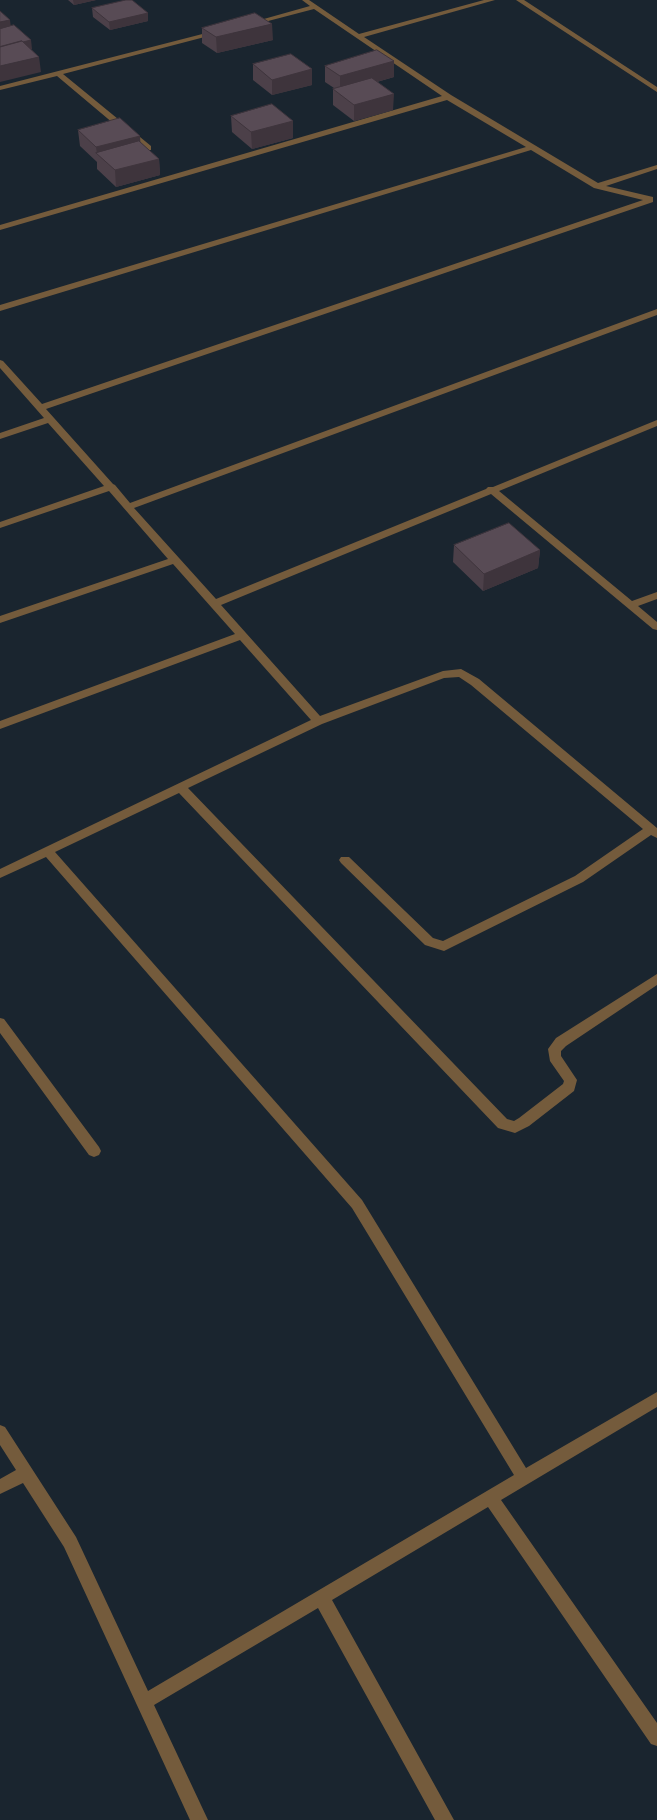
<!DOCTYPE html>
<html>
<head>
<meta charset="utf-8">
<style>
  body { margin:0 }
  canvas { display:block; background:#1a252f }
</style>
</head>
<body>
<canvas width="657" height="1820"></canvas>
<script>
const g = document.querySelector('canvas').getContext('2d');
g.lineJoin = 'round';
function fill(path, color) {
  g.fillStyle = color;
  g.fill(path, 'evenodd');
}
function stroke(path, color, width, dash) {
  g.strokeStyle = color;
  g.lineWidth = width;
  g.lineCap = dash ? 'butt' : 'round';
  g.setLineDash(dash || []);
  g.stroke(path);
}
const minor = new Path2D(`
  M 302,0 L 309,0 L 359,34 L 484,0 L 495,0 L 364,37 L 451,95 L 598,183 L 657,165 L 657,169 L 606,186 L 653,197 L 653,202 L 46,409 L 113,484 L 115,485 L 130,503 L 657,309 L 657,315 L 134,508 L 216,599 L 486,489 L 488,487 L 493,487 L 657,420 L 657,426 L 499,491 L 632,601 L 657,592 L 657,599 L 638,606 L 657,622 L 657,630 L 653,629 L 491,494 L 221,605 L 320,716 L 443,671 L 461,669 L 479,679 L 657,828 L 657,838 L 651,835 L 583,882 L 448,949 L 444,951 L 425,945 L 341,863 L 339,860 L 341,857 L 349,857 L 433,938 L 443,941 L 575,876 L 643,829 L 471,685 L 459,677 L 444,678 L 322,724 L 188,788 L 507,1119 L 514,1121 L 519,1118 L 563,1084 L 564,1081 L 550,1061 L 548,1049 L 556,1038 L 657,974 L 657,985 L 566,1046 L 561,1051 L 561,1056 L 577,1080 L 574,1091 L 529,1126 L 515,1133 L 498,1128 L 179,793 L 55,852 L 362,1200 L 526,1468 L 657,1392 L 657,1407 L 501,1500 L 657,1723 L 657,1746 L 651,1744 L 488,1507 L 332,1600 L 454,1820 L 435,1820 L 318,1608 L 154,1705 L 208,1820 L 190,1820 L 64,1547 L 23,1483 L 0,1494 L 0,1479 L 16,1470 L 0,1445 L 0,1425 L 5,1427 L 76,1537 L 148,1691 L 514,1475 L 352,1208 L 46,857 L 0,878 L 0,869 L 311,720 L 240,640 L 0,729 L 0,721 L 235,634 L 173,564 L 0,623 L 0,616 L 168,559 L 109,491 L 0,528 L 0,522 L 104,486 L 48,423 L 0,439 L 0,433 L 44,418 L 0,368 L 0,360 L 3,361 L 42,404 L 643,200 L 594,188 L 531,150 L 0,311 L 0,305 L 526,147 L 447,100 L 0,230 L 0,225 L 442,96 L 314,9 L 249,26 L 246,24 L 310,6 Z
  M 516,0 L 524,0 L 657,87 L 657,92 Z
  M 218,30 L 221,32 L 220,33 L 63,74 L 151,146 L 151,150 L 145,150 L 57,76 L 0,90 L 0,86 Z
  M 0,1018 L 4,1019 L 99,1147 L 101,1151 L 99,1155 L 94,1157 L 89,1155 L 0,1033 Z`);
const wall = new Path2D(`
  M 68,0 L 96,0 L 74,5 Z
  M 92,8 L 148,13 L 148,21 L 110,30 L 93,17 Z
  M 202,28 L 273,40 L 217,53 L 202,43 Z
  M 394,61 L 394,77 L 377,82 L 393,110 L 354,121 L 333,105 L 333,89 L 334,88 L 325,82 L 325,66 Z
  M 253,64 L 312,69 L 312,85 L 272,95 L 253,80 Z
  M 231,116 L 293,121 L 293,138 L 252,149 L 232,132 Z
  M 78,130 L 140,142 L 159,159 L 160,175 L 116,187 L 97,169 L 97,162 L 80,146 Z
  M 454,545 L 540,550 L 538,568 L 483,591 L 453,562 Z`);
const shadedWall = new Path2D(`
  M 73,0 L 96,0 L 74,5 Z
  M 148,13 L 148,21 L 110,30 L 109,22 Z
  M 10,20 L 11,28 L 0,31 L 0,22 Z
  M 272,24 L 273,40 L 217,53 L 216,37 Z
  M 31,40 L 32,49 L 0,56 L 0,47 Z
  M 39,57 L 41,72 L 0,82 L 0,66 Z
  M 394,61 L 394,77 L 340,92 L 340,76 Z
  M 312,69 L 312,85 L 272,95 L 272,80 Z
  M 394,94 L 393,110 L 354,121 L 354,105 Z
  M 293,121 L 293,138 L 252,149 L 251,132 Z
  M 140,136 L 141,152 L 97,154 L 96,147 Z
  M 159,159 L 160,175 L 116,187 L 115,170 Z
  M 540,550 L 538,568 L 483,591 L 484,574 Z`);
const building = new Path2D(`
  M 126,0 L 132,0 L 148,13 L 109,22 L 92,8 Z
  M 0,11 L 10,20 L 0,22 Z
  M 255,13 L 272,24 L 216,37 L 202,28 Z
  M 14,25 L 31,40 L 23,42 L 22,41 L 0,47 L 0,29 Z
  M 22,41 L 39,57 L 0,66 L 0,47 Z
  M 377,50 L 394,61 L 340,76 L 325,66 Z
  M 291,54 L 312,69 L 272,80 L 253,64 Z
  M 372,78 L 394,94 L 354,105 L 333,89 Z
  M 272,104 L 293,121 L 251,132 L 231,116 Z
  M 120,118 L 140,136 L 96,147 L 78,130 Z
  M 139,141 L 159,159 L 115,170 L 96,153 Z
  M 509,523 L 540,550 L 484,574 L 454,545 Z`);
fill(minor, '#745b3c');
fill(wall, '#4c4049');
fill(shadedWall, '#3e343c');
fill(building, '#584b55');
stroke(building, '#3e343c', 1);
</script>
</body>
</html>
